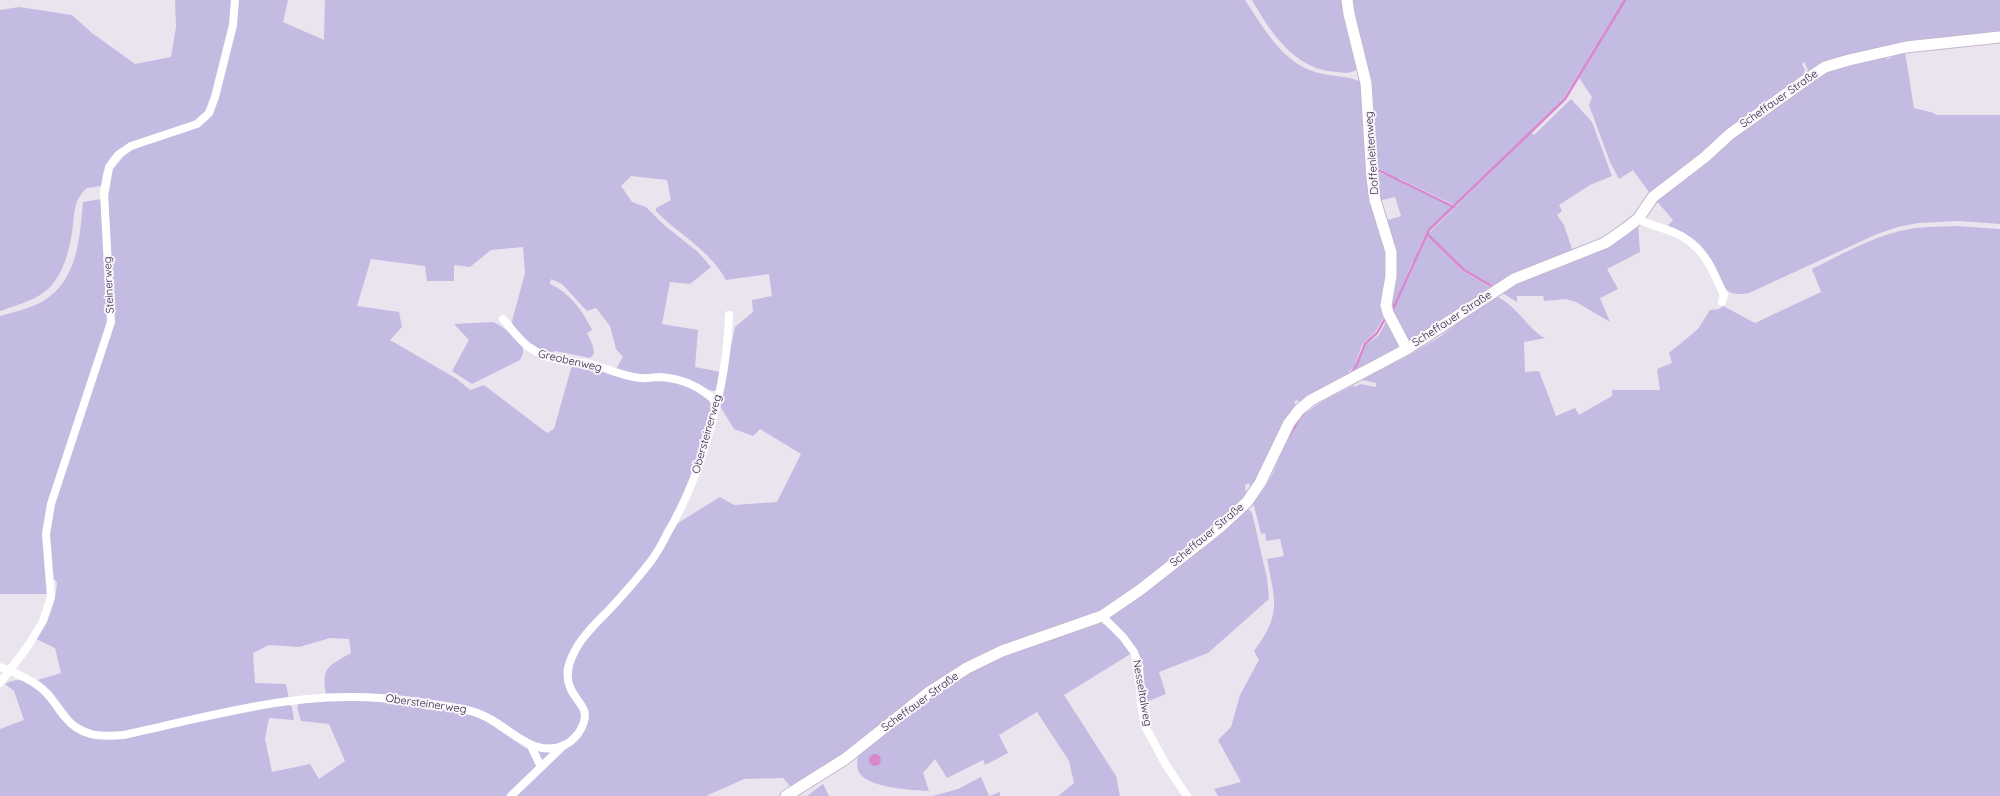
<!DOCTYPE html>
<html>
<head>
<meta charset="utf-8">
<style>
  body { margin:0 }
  canvas { display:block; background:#eae4ef }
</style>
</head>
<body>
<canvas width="2000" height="796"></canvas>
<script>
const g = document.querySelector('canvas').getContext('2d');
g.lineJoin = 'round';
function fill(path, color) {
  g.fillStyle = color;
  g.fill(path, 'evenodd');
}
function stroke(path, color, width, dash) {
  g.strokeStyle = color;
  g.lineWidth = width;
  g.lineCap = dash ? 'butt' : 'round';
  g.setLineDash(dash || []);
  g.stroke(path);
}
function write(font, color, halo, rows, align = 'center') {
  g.font = font + ' Quicksand,sans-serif';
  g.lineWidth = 4;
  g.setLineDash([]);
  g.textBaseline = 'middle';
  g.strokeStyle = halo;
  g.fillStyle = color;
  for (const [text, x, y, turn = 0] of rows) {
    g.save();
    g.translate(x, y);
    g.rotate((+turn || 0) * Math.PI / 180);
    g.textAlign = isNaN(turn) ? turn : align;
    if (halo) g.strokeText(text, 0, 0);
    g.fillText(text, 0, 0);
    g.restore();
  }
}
const green = new Path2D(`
  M 175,0 L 288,0 L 283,22 L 324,40 L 325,0 L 1245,0 C 1263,27 1282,62 1315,72 C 1331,77 1349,75 1363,83 C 1369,114 1366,146 1369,177 C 1372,205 1387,230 1389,257 C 1391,277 1380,295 1386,314 L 1375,332 L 1362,345 L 1355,365 L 1348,373 L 1349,376 L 1317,392 L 1302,403 L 1297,400 L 1294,402 L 1297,406 L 1287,418 L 1268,461 L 1251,490 L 1249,483 L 1245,485 L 1246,496 L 1228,516 L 1127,595 L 1101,613 L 1078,622 L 1014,642 L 958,668 L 795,792 L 783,778 L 744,779 L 706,796 L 0,796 L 0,729 L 24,720 L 14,691 L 5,684 C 37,665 55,718 75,731 C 88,740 105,739 120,738 L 288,704 L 292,707 L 294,720 L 269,718 L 265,739 L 272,772 L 310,764 L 319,779 L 345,761 L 329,724 L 301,721 L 297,707 L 299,703 L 319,700 L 350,699 L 457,710 L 478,716 L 527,749 L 532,743 C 515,731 497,717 478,709 C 464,704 447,703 432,701 C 397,696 362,692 326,694 C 321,666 329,666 351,653 L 349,639 L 330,638 L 299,647 L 269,645 L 253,653 L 255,683 L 286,684 L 289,699 L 198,716 L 130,732 L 110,734 L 96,732 L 75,723 L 51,691 L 38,680 L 61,673 L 55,648 L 36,639 C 48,620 56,604 57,582 L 46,572 L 48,594 L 0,594 L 0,316 C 16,311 35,308 49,297 C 78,276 80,234 83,202 L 108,198 L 113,169 L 124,156 L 118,150 L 103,173 L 101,186 L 87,188 C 75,199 75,208 73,224 C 71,246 63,280 43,293 C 30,302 14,306 0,311 L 0,10 L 19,7 L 72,15 L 92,33 L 135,64 L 171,57 L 176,27 ZM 631,176 L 667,180 L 671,200 L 656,208 L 656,211 C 679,235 710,250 726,280 L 769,274 L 772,296 L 752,300 L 753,312 L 735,327 L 720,399 L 720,406 L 734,429 L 753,436 L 760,429 L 801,454 L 777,502 L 734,505 L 720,497 L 678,523 L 657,556 L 630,591 L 580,647 L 571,669 L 563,671 L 568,656 L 579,639 L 628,585 L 650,557 L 669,528 L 696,468 L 711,410 L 710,401 L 705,395 L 691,386 L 675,380 L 627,378 L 590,366 L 572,365 L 554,429 L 547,433 L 484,385 L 470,390 L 457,379 L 390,340 L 402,327 L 399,312 L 357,306 L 371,259 L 425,266 L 427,281 L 454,281 L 454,265 L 470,267 L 491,250 L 523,247 L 525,273 L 512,321 C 515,338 535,348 549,354 L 555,351 L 590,358 L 594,354 L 593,346 L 587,333 L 592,330 C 583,311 570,293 550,284 L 551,279 L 562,284 L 587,311 L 596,308 L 610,326 L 616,349 L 623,357 L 616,369 C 637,379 658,371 680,377 C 691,380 706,392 717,391 L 721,372 L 695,367 L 698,330 L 662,324 L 670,282 L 690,284 L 711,267 L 698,252 L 664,225 L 646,207 L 632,202 L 621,186 Z
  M 1252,0 L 1344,0 L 1358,68 C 1353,74 1344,73 1337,72 C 1295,70 1271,33 1252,0 Z
  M 1350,0 L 1624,0 L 1563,99 L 1454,205 L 1398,178 L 1397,180 L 1453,207 L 1429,229 L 1417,252 L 1420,253 L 1427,236 L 1463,271 L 1493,289 L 1410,341 L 1407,340 L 1391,314 L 1416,262 L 1413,261 L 1392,309 L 1385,221 L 1401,216 L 1395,197 L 1378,201 L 1373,170 L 1388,176 L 1389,174 L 1373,166 Z
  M 1626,0 L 2000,0 L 2000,34 L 1813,71 L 1808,70 L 1804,62 L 1802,64 L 1805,70 L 1802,78 L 1651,195 L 1633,170 L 1619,179 L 1610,162 L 1589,105 L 1592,97 L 1579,78 Z
  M 1905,52 L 1914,108 L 1934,113 L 1936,115 L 2000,115 L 2000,224 L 1957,221 L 1918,223 L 1898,227 L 1877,234 L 1749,293 C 1718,299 1724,278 1711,259 C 1708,255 1704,251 1700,247 C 1692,239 1677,233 1666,227 L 1673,220 L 1655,199 L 1739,131 L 1835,66 L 1884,56 L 1887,59 L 1891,58 L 1893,54 Z
  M 1571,99 L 1592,122 L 1612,176 L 1590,185 L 1559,205 L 1562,211 L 1557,215 L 1564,225 L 1573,252 L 1495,287 L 1464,270 L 1428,234 L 1531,133 L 1534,135 Z
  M 1638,223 L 1640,252 L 1607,269 L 1618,289 L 1600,298 L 1610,322 L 1576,302 L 1566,299 L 1544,301 L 1543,296 L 1517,296 L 1517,302 L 1502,293 L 1503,288 Z
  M 1956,226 L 2000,229 L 2000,796 L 1218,796 L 1214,789 L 1241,782 L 1218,740 L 1231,727 L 1240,695 L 1259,660 L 1254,651 C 1282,614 1275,601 1267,559 L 1284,556 L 1280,539 L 1266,541 L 1265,533 L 1261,534 L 1253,502 C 1276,481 1280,443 1300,420 C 1314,403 1335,395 1354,385 L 1355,387 L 1360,384 L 1376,387 L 1376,383 L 1361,380 L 1406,357 L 1441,336 L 1492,296 C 1510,296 1528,330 1545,338 L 1524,342 L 1525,372 L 1539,371 L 1556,416 L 1575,408 L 1579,415 L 1612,396 L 1612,390 L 1660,390 L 1657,369 L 1672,363 L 1669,353 L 1698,329 L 1710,310 L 1719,309 L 1723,306 L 1755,323 L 1821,292 L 1812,269 C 1840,255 1870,238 1900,231 C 1919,226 1938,227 1956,226 Z
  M 1388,318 L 1398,344 L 1397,350 L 1353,374 L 1366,345 L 1379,335 Z
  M 493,322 C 500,324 522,341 523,349 C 524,353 522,356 520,360 L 472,384 L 452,371 L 469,340 L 454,324 Z
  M 1244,509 L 1248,509 L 1252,513 L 1267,578 L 1269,599 L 1208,653 L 1159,672 L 1166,694 L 1144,703 L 1141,665 L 1110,618 L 1111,614 Z
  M 1097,622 C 1113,625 1123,641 1132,653 L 1064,695 L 1116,776 L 1120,796 L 1058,796 L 1074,783 L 1069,761 L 1037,712 L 999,735 L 1008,753 L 985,765 L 983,760 L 947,778 L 935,759 L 923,773 L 929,791 C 912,790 871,788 860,774 C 856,768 857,759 858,753 L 921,702 L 980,664 Z
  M 981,777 L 989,796 L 1000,792 L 1000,796 L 933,796 L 958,789 Z
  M 823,784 L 829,796 L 807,796 Z`);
const water = new Path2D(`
  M869 760a6 6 0 1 1 12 0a6 6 0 1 1-12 0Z`);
const stream = new Path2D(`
  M 1376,169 L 1454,207
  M 1427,234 L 1464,270 L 1493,287
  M 1392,311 L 1429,230 L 1565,99 L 1625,0
  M 1350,375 L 1357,364 L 1365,344 L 1377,333 L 1386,317
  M 1289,436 L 1299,419 L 1309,408`);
const street = new Path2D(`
  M 1638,219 C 1649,225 1661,227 1673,232 C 1704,245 1711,267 1724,295 L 1722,302
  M 503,319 C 523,344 531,354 563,361 C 573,363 584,362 594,365 C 609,369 624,377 641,378 C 647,379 653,377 659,377 C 682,378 700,386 716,402
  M 1102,616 L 1123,637 L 1134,652 L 1139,666 L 1141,704 L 1145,726 L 1166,765 L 1187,796
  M 0,667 C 14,672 29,678 41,688 C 51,696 56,706 64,716 C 81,737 99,737 124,735 C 197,719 273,697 348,697 C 383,696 418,701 452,707 C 466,709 480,713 492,720 C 514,733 537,758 565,745 C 571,742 578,735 581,729 C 592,707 577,705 570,687 C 564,673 570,659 577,647 C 585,633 597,622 608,611 C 623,595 638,578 651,561 C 658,552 663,542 668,532 C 703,472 727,385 729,315
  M 0,683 L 28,646 L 43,621 L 51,597 L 46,534 L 51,504 L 111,322 L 104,193 L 109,167 L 118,155 L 131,146 L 197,124 L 209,113 L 215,97 L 233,25 L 235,0
  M 531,746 L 541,767
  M 511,796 L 564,745`);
const secondary = new Path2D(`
  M 1347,0 L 1349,14 L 1366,83 L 1372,178 L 1375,200 L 1391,252 L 1391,276 L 1386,305 L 1388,313 L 1407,349
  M 786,796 L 845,759 L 928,693 L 967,668 L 1002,651 L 1102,616 L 1140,590 L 1219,528 L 1247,502 L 1260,483 L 1289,423 L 1299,410 L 1311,400 L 1407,349 L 1514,279 L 1605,243 L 1625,229 L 1638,219 L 1653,197 L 1705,157 L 1730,134 L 1810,77 L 1825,67 L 1849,60 L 1906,47 L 2000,37`);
const streetNames = [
  ["Scheffauer Straße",1779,99,-35],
  ["Doffenleitenweg",1372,153,-94],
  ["Steinerweg",109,285,-93],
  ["Scheffauer Straße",1452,319,-33],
  ["Greobenweg",570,361,13],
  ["Obersteinerweg",707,434,-74],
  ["Scheffauer Straße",1207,535,-40],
  ["Nesseltalweg",1142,693,80],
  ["Scheffauer Straße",920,702,-36],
  ["Obersteinerweg",426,704,8]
];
fill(green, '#c4bbe2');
fill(water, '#d987cf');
stroke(stream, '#d987cf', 2.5);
stroke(secondary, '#c6b6d0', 13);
stroke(street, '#fff', 8);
stroke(secondary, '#fff', 11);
write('11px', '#392143', '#f8f5fb', streetNames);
</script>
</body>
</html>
